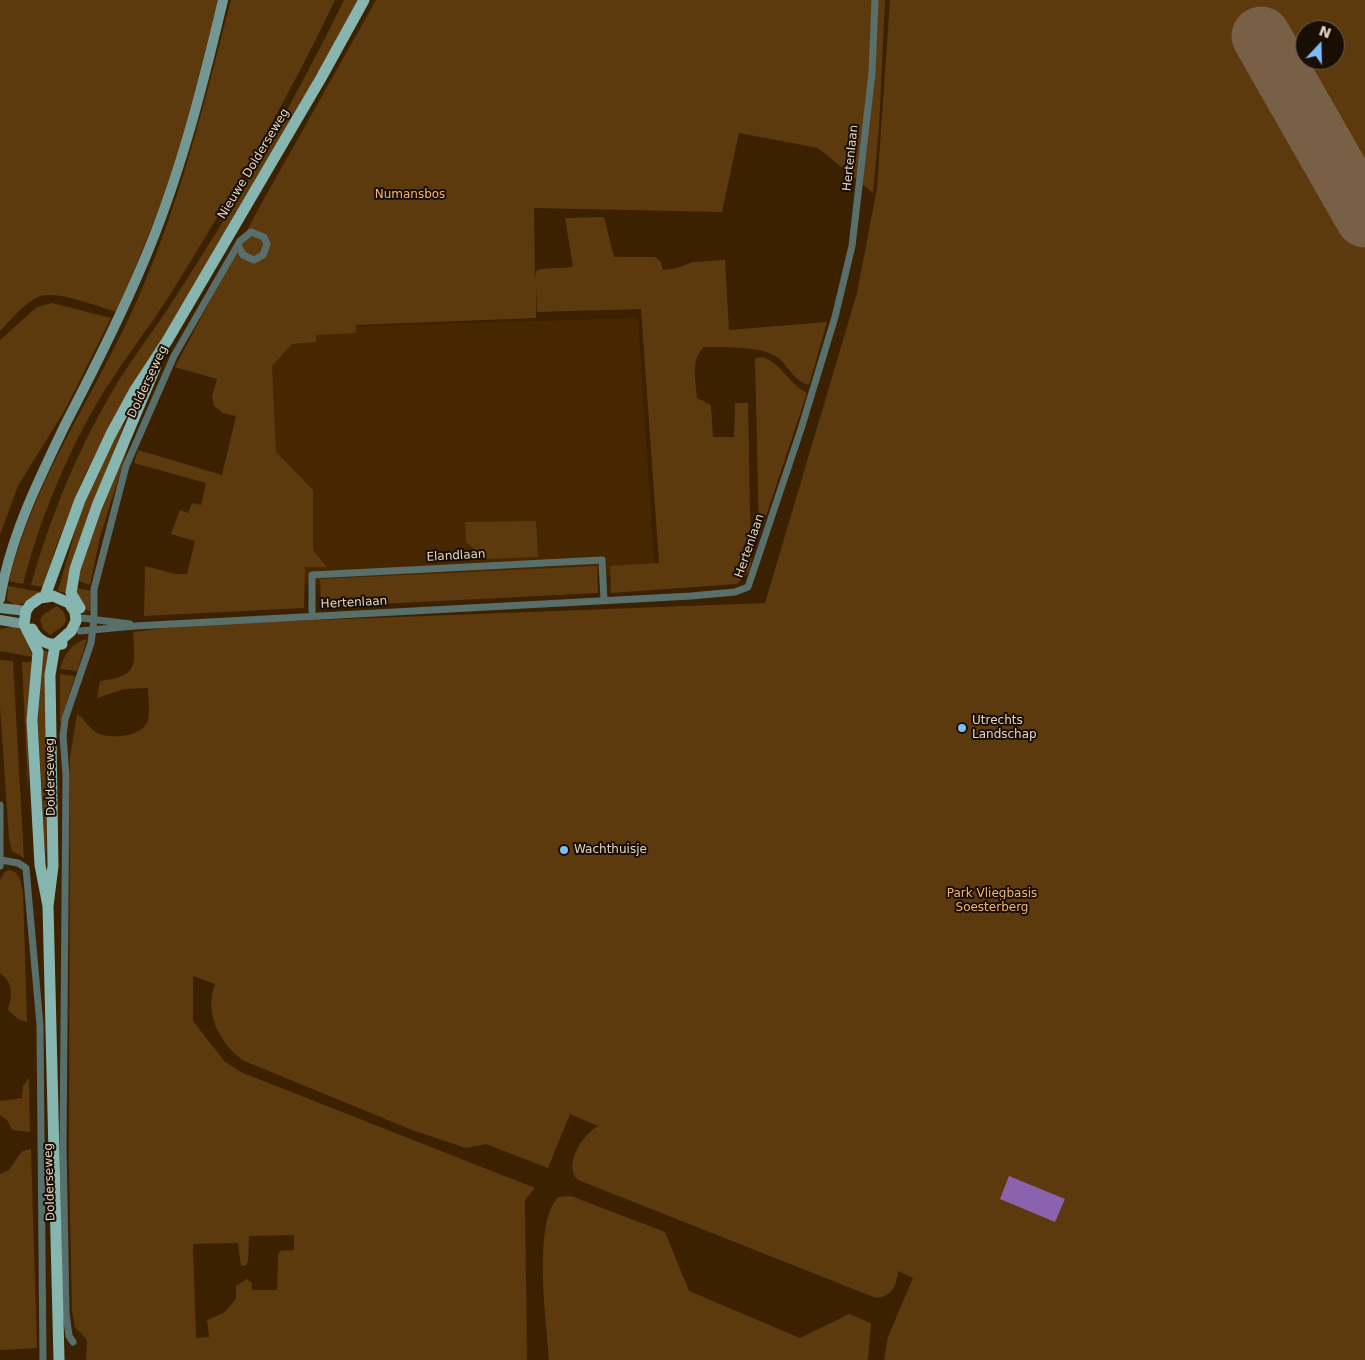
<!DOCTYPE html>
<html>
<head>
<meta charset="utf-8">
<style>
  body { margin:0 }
  #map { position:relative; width:1365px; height:1360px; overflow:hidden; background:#3b2100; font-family:"DejaVu Sans",sans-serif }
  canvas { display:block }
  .north { position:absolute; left:1295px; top:20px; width:50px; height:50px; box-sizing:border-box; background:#190e03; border:1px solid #6a5c4f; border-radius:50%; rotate:21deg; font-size:14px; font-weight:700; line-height:20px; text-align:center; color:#e3d2c1 }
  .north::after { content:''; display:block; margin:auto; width:18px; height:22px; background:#7ebdf9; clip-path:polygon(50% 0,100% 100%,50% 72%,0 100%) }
</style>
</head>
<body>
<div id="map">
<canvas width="1365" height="1360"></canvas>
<div class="north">N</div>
</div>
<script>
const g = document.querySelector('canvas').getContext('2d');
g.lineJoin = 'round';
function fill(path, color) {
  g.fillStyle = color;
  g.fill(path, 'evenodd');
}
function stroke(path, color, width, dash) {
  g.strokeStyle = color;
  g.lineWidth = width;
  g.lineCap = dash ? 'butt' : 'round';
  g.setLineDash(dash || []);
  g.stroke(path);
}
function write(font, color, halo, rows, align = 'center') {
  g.font = font + ' "DejaVu Sans",sans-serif';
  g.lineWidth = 4;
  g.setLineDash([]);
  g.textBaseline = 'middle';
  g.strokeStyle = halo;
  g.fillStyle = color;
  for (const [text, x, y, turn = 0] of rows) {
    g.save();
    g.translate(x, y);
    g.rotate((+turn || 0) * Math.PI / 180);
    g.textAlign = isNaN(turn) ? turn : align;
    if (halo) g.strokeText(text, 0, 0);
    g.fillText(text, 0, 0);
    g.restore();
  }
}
const built = new Path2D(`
  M 638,318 L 655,574 L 282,585 L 269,366 L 291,336 L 369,326 Z`);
const green = new Path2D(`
  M 0,0 L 218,0 L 197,90 L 168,187 L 117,312 C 98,307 56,289 38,297 C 23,304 11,320 0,331 Z
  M 231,0 L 335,0 C 288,100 231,196 173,290 C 151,325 125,358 103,393 C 69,448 39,521 23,584 L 9,581 C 32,486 89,403 130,316 C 177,215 203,108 231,0 Z
  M 344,0 L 359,0 L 187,300 L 116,413 L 82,481 L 57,544 L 43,587 L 31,585 C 51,514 81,441 121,377 C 139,349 160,322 178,293 C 239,199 295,100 344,0 Z
  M 376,0 L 885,0 L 879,128 L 873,193 L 818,148 L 739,133 L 722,212 L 534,208 L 535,278 L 536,271 L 541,269 L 573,267 L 565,218 L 604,217 L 614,257 L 655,257 L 661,262 L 663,270 L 677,268 L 693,262 L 725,260 L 729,330 L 827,322 L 809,385 C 793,381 789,366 777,357 C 762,346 723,347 704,347 C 690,360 696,381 697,398 L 711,405 L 713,437 L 734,437 L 735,403 L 748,403 L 751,563 L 749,571 L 737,584 L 611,593 L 610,566 L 659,563 L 641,309 L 537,312 L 536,286 L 536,318 L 356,325 L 356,333 L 316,335 L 316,342 L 292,344 L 272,366 L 276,452 L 313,490 L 313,550 L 327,567 L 305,567 L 304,608 L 144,616 L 145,566 L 175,574 L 187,574 L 195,541 L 171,534 L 180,510 L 188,513 L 192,503 L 201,505 L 206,483 L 134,463 L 138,450 L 222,475 L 236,416 L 223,413 L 214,406 L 212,397 L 217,379 L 175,367 L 260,206 Z
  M 890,0 L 1365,0 L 1365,1360 L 884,1360 L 888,1337 L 913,1278 L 898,1271 C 896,1286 893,1296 876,1298 L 578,1180 C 562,1166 583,1134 598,1126 L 570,1114 L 548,1168 L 486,1144 L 466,1148 L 412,1130 L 242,1060 C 219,1041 204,1014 215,984 L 193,976 L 193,1021 L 225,1062 L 243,1073 L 535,1188 L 525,1200 L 527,1360 L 86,1360 L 87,1340 L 75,1327 L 72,1312 L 69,1163 L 70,757 L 77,714 C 84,718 87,725 93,730 C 105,741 143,738 148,720 C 150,711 148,698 148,688 L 124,689 L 97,698 L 100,681 C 139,676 135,666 133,632 L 189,625 L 765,603 L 857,293 L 877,188 ZM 1305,30 L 1335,30 L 1335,60 L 1305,60 ZM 294,1235 L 294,1250 L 280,1251 L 278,1256 L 277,1290 L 252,1290 L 252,1283 L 247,1279 L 236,1286 L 236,1299 L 224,1313 L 207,1320 L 209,1337 L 196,1338 L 193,1244 L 238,1243 L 241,1266 L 246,1265 L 248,1262 L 249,1236 Z
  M 52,303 L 111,318 L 65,410 L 18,486 L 0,535 L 0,340 L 37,307 Z
  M 763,357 C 782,364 789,384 807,393 L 759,537 L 755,358 Z
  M 125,422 L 90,514 L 68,594 L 58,591 C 75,535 88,469 125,422 Z
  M 127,443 L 128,448 L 100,537 L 90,585 L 76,580 Z
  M 536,521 L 538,557 L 486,559 L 466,542 L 465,522 Z
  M 597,566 L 598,593 L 321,607 L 320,579 Z
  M 8,586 L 40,592 L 29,601 L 16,606 L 7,600 Z
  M 76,588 L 91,591 L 90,611 L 84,609 L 78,596 Z
  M 57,606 L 64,612 L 66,621 L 63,626 L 50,635 L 43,629 L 40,620 L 44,614 Z
  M 16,626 L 23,633 L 33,657 L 0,651 L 0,629 Z
  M 87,639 L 77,671 L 60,669 C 64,655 72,642 87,639 Z
  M 42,650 L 50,652 L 46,868 L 38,723 Z
  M 0,660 L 13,661 L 24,858 L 12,851 L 9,839 L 0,706 Z
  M 22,662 L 31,662 L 28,790 Z
  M 60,674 L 75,676 L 60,724 Z
  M 9,870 C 21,872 21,883 23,893 L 27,1022 L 18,1019 L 8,1010 C 12,996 14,983 0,973 L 0,880 L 5,872 Z
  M 29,1078 L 30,1132 L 12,1130 L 7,1120 L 0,1115 L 0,1101 L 22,1098 L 23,1086 Z
  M 31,1149 L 37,1348 L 0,1350 L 0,1174 L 9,1170 L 22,1151 Z
  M 571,1196 L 665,1232 L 689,1291 L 800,1338 L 849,1314 L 871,1323 L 868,1360 L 549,1360 C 547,1322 532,1225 558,1197 Z`);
const water = new Path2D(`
  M 1009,1176 L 1065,1199 L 1055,1222 L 1000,1199 Z`);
const runway = new Path2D(`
  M 1261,36 L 1365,218`);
const minor = new Path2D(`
  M 312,617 L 312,575 L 602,560 L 604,600
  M 82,618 L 130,624
  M 80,631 L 135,626 L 691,596 L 735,592 L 748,587 L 801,429 L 835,317 L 852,246 L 872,73 L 875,0
  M 0,805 L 0,866
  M 1,860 L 18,863 L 26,868 L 40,1025 L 43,1360
  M 73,1342 L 69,1336 L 66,1313 L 63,1144 L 66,775 L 63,736 L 65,719 L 91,643 L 94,620 L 94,589 L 126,466 L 174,356 L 240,241 L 251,232 L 264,237 L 267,244 L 263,255 L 254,260 L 243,255 L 239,247`);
const secondary = new Path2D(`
  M 0,599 C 10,537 39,479 66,423 C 93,371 120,318 143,263 C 179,179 202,89 223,0
  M 0,608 L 26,611
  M 0,620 L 24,624`);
const primary = new Path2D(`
  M 45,596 L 80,500 L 111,434 L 135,390 L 167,341 L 321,78 L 364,0
  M 80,608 L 71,593 L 75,569 L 97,506 L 155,368
  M 32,629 C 38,641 49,646 62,644
  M 48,906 L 40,865 L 32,720 L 38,652 L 24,624 L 26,611 L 30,605 L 40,598 L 53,596 L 69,603 L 75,612 L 76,621 L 71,631 L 55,645 L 50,675 L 53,866 L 48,906 L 59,1360`);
const markers = [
  [962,728,5,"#7ebdf9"],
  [564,850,5,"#7ebdf9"]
];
const streetNames = [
  ["Hertenlaan",851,158,-84],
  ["Nieuwe Dolderseweg",254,164,-59],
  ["Dolderseweg",148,382,-65],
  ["Hertenlaan",750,546,-71],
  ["Elandlaan",456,556,-3],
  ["Hertenlaan",354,603,-3],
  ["Dolderseweg",51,777,-91],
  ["Dolderseweg",50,1182,-92]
];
const parkNames = [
  ["Numansbos",410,195],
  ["Park Vliegbasis",992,894],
  ["Soesterberg",992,908]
];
const poiNames = [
  ["Utrechts",972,721],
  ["Landschap",972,735],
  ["Wachthuisje",574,850]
];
fill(built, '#462700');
fill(green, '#5d3a0e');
fill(water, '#8b62ae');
stroke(runway, '#786046', 59);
stroke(minor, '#586f6c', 7);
stroke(secondary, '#739793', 10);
stroke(primary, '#87b6b1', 11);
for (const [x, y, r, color] of markers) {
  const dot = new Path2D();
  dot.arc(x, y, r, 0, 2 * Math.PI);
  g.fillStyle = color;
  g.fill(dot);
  stroke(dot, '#190e03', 2);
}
write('12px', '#e3d2c1', '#190e03', streetNames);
write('12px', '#f8b569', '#190e03', parkNames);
write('12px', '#e3d2c1', '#190e03', poiNames, 'left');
</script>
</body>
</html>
